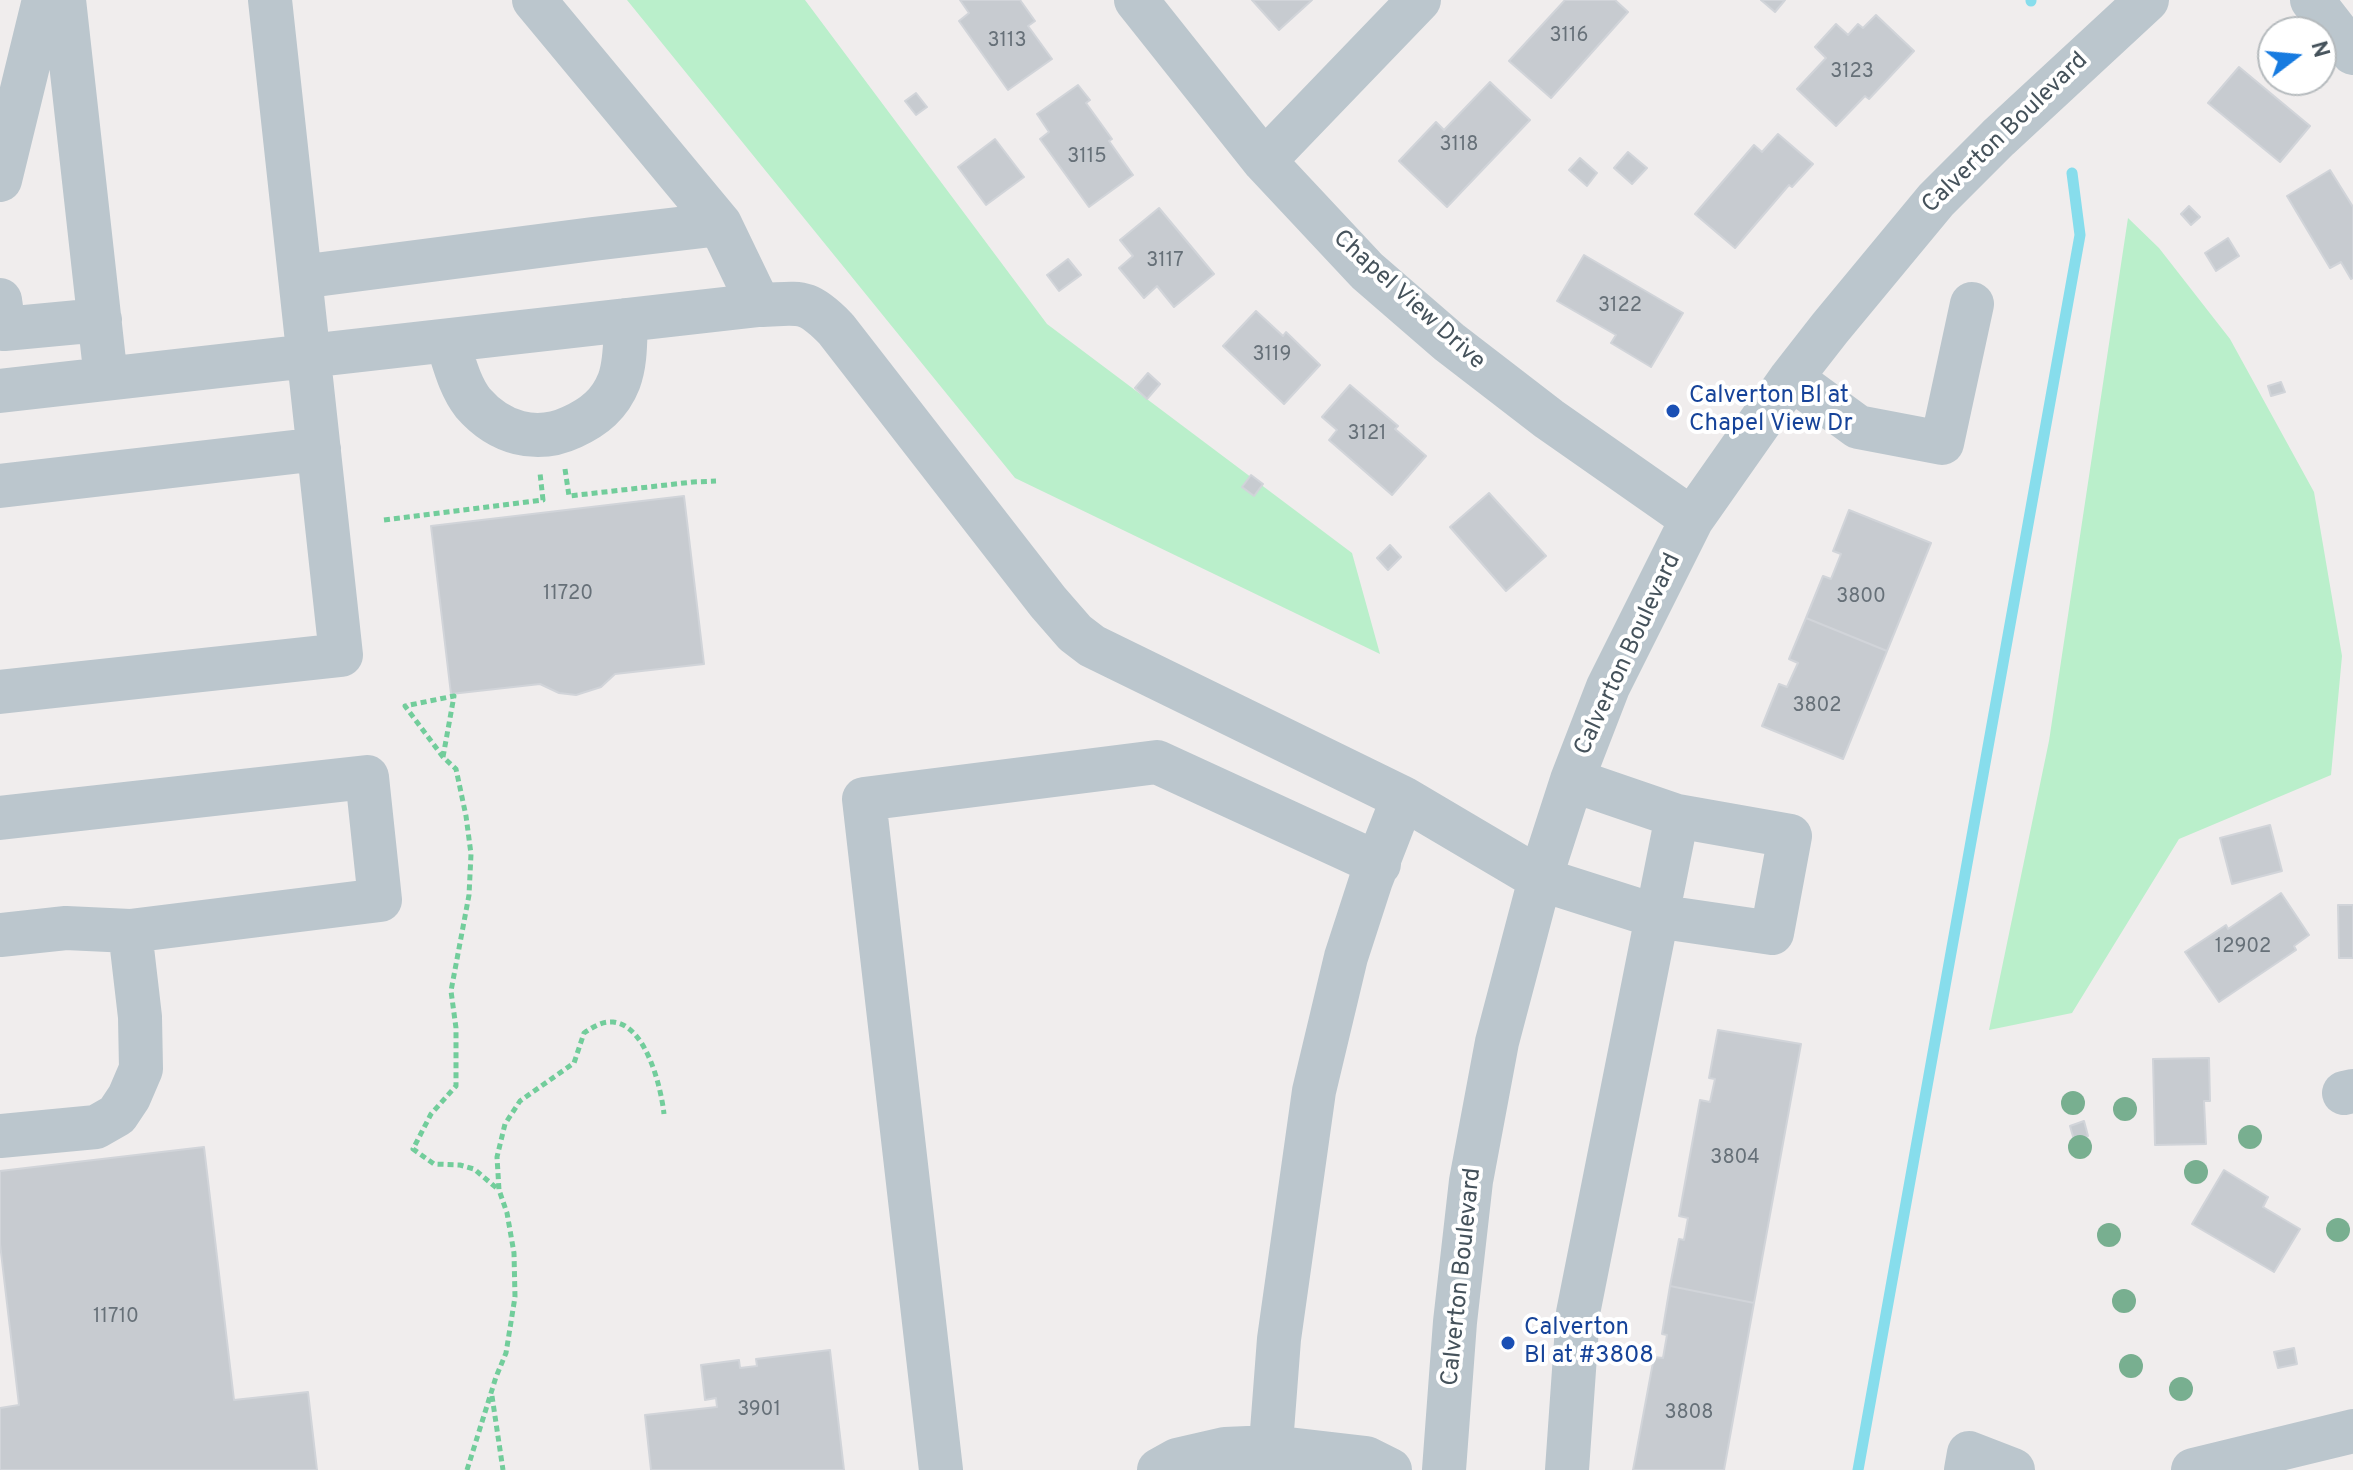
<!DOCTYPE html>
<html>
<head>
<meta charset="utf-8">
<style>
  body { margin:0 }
  #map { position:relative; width:2353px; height:1470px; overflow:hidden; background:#f0eded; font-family:Overpass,sans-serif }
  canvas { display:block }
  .north { position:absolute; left:2257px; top:16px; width:80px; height:80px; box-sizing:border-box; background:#fff; border:2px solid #b5babd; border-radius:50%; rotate:74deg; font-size:22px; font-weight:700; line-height:32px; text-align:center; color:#45525b }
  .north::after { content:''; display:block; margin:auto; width:28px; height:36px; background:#177be0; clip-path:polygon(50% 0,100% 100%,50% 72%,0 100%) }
</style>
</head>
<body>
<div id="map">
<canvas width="2353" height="1470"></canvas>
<div class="north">N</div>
</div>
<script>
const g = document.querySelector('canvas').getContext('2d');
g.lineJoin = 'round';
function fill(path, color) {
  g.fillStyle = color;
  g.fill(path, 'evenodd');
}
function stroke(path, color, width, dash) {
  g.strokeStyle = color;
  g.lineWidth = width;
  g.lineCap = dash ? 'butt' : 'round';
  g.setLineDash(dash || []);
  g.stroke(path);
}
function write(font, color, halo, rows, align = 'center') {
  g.font = font + ' Overpass,sans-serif';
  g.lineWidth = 8;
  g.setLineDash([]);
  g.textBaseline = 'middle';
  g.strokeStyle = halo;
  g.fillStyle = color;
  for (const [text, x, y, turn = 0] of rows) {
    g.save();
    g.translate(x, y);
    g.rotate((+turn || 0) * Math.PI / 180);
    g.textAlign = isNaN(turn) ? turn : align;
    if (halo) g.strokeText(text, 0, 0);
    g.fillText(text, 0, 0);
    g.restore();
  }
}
const green = new Path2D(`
  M 627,0 L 805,0 L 1047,324 L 1352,553 L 1380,654 L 1015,478 Z
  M 2128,218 L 2159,248 L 2230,339 L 2314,492 L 2342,656 L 2331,775 L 2179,839 L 2072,1013 L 1989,1030 L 2049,741 Z`);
const stream = new Path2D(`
  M 2031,0 L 2031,1
  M 1858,1470 L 2080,235 L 2072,173`);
const building = new Path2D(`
  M 960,0 L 1020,0 L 1035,21 L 1028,26 L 1052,59 L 1008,90 L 959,21 L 969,13 Z
  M 1252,0 L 1312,0 L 1279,30 Z
  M 1565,0 L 1615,0 L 1628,12 L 1551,98 L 1509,61 Z
  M 1761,0 L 1785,0 L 1775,12 Z
  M 1876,15 L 1914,51 L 1869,99 L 1865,96 L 1836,126 L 1797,89 L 1826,58 L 1815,47 L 1836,24 L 1848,35 L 1858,24 L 1863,28 Z
  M 2239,67 L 2310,126 L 2280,162 L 2208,103 Z
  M 1490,82 L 1530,120 L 1447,207 L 1399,161 L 1436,122 L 1444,130 Z
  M 1078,85 L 1090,100 L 1086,103 L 1112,139 L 1109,141 L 1133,175 L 1089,207 L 1040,139 L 1049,132 L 1037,114 Z
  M 916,93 L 927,107 L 916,115 L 905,101 Z
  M 1778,134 L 1813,164 L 1792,187 L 1789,185 L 1735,248 L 1695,214 L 1754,145 L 1762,152 Z
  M 995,139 L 1024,177 L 986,205 L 958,167 Z
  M 1628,152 L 1647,168 L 1632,184 L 1614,168 Z
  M 1580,158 L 1597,173 L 1587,186 L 1569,170 Z
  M 2330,170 L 2353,207 L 2353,278 L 2351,279 L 2341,262 L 2330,268 L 2287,196 Z
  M 2189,206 L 2200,217 L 2191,225 L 2181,214 Z
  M 1159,208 L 1214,274 L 1174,307 L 1157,286 L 1144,298 L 1119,268 L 1133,256 L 1120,240 Z
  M 2228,238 L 2239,256 L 2216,271 L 2205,253 Z
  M 1584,255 L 1683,313 L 1651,367 L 1611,343 L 1616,335 L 1557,301 Z
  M 1068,259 L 1081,275 L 1059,291 L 1047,275 Z
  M 1256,311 L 1283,336 L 1286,332 L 1320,365 L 1284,404 L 1223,346 Z
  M 1148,373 L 1160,384 L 1147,399 L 1135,388 Z
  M 2281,382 L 2285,392 L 2271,396 L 2268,386 Z
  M 1350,385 L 1398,426 L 1395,429 L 1426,456 L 1392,495 L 1329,440 L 1337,430 L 1322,417 Z
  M 1251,475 L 1263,484 L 1254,496 L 1242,487 Z
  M 1489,493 L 1546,556 L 1506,591 L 1450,527 Z
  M 684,496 L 704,664 L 615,674 L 601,687 L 576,695 L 559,693 L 540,684 L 451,694 L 431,526 Z
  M 1849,510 L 1931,543 L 1887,651 L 1806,618 L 1823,576 L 1831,579 L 1841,554 L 1833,551 Z
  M 1390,545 L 1401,557 L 1388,570 L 1377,558 Z
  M 1806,618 L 1887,651 L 1843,759 L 1762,726 L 1779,684 L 1787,687 L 1798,663 L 1789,659 Z
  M 2270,825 L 2282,871 L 2232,884 L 2220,838 Z
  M 2281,893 L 2309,935 L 2294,946 L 2296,950 L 2219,1002 L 2185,952 L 2226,925 L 2228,929 Z
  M 2338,905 L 2353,905 L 2353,958 L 2339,958 Z
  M 1718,1030 L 1801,1044 L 1754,1303 L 1670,1286 L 1679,1239 L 1684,1240 L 1688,1218 L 1679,1216 L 1700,1100 L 1710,1102 L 1715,1079 L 1709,1078 Z
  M 2209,1058 L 2210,1101 L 2204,1101 L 2206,1144 L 2155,1145 L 2153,1059 Z
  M 2084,1121 L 2088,1136 L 2074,1140 L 2070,1126 Z
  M 204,1147 L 234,1400 L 308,1392 L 317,1470 L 0,1470 L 0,1408 L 19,1405 L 0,1244 L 0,1171 Z
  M 2224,1170 L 2268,1197 L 2263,1207 L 2300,1229 L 2274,1272 L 2192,1224 Z
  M 1670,1286 L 1754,1303 L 1724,1470 L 1633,1470 L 1654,1357 L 1663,1358 L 1667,1335 L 1662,1334 Z
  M 2294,1348 L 2297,1364 L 2278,1368 L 2274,1352 Z
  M 830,1350 L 844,1470 L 651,1470 L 645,1415 L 717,1407 L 716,1398 L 705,1400 L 701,1365 L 739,1360 L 740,1368 L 757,1366 L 756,1359 Z`);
const path = new Path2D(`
  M 565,469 L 569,496 L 693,482 L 716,481
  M 384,520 L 543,500 L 540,473
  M 443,757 L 454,696 L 405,706 L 443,757 L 456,769 L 466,816 L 471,854 L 469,895 L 451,991 L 456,1028 L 456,1086 L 431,1114 L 413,1149 L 434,1164 L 460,1165 L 474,1169 L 499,1190
  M 492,1396 L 503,1470
  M 467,1470 L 496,1377 L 506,1353 L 515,1297 L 514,1253 L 507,1213 L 499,1190 L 497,1157 L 505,1124 L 520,1101 L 574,1063 L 584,1033 C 593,1027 602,1021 613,1022 C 646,1025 661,1087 664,1114`);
const minor = new Path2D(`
  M 64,0 L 106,379
  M 534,0 L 720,224 L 759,305
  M 1136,0 L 1264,161 L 1367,271 L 1449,342 L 1549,419 L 1692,519
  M 2312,0 L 2353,53
  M 1264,161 L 1419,0
  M 0,180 L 44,0
  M 300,277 L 593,239 L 720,224
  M 0,300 L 4,329 L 100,320
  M 447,341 C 454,361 459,385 473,403 C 499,433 536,444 572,427 C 594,417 610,404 619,381 C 626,362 625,340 626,320
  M 1791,378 L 1858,427 L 1942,443 L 1972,304
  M 0,391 L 759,305 C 800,304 805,297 836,329 L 1048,602 L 1075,633 L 1092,646 L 1403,798 L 1540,879 L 1656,916 L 1772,933 L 1790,836 L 1677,816
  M 0,486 L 319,449
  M 0,692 L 341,655 L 270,0
  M 0,818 L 367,777 L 380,900 L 130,931 L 66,928 L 0,935
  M 2344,1093 L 2353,1091
  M 0,1136 L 96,1127 L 117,1115 L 129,1097 L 141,1069 L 140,1017 L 130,931
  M 941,1470 L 864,799 L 1157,762 L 1379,864
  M 1159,1470 L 1177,1460 L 1225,1449 L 1271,1447 L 1366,1458 L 1390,1470
  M 1269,1470 L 1279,1339 L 1314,1091 L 1346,957 L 1371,880 L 1403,798
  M 1444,1470 L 1455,1322 L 1471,1181 L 1497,1042 L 1540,879 L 1572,780 L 1608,687 L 1692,519 L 1791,378 L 1830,328 L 1936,200 L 1998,138 L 2147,0
  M 1567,1470 L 1578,1313 L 1677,816 L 1572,780
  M 1966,1470 L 1969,1453 L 2013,1470
  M 2193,1470 L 2353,1431`);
const trees = [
  [2073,1103],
  [2125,1109],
  [2250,1137],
  [2080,1147],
  [2196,1172],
  [2338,1230],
  [2109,1235],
  [2124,1301],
  [2131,1366],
  [2181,1389]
];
const markers = [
  [1673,411,8,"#1a4fb4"],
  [1508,1343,8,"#1a4fb4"]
];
const numberNames = [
  ["3116",1569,37],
  ["3113",1007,42],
  ["3123",1852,73],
  ["3118",1459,146],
  ["3115",1087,158],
  ["3117",1165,262],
  ["3122",1620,307],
  ["3119",1272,356],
  ["3121",1367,435],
  ["11720",568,595],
  ["3800",1861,598],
  ["3802",1817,707],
  ["12902",2243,948],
  ["3804",1735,1159],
  ["11710",116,1318],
  ["3901",759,1411],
  ["3808",1689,1414]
];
const streetNames = [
  ["Calverton Boulevard",2006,134,-44],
  ["Chapel View Drive",1408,301,42],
  ["Calverton Boulevard",1629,655,-65],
  ["Calverton Boulevard",1463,1277,-84]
];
const transitNames = [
  ["Calverton Bl at",1689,397],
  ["Chapel View Dr",1689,425],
  ["Calverton",1524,1329],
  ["Bl at #3808",1524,1357]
];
fill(green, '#baefcb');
stroke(stream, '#87ddec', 11);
fill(building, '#c7cbd0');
stroke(building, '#d1d4d9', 2);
stroke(path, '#72cd9b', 5, [6, 4]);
stroke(minor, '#bbc6cd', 44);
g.fillStyle = '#78af90';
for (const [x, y] of trees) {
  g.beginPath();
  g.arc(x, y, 12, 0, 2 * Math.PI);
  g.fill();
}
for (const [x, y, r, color] of markers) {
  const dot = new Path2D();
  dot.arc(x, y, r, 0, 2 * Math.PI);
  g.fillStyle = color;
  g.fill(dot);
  stroke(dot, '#fff', 3);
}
write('20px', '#667078', null, numberNames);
write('24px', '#45525b', '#fff', streetNames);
write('24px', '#164399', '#fff', transitNames, 'left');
</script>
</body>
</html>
